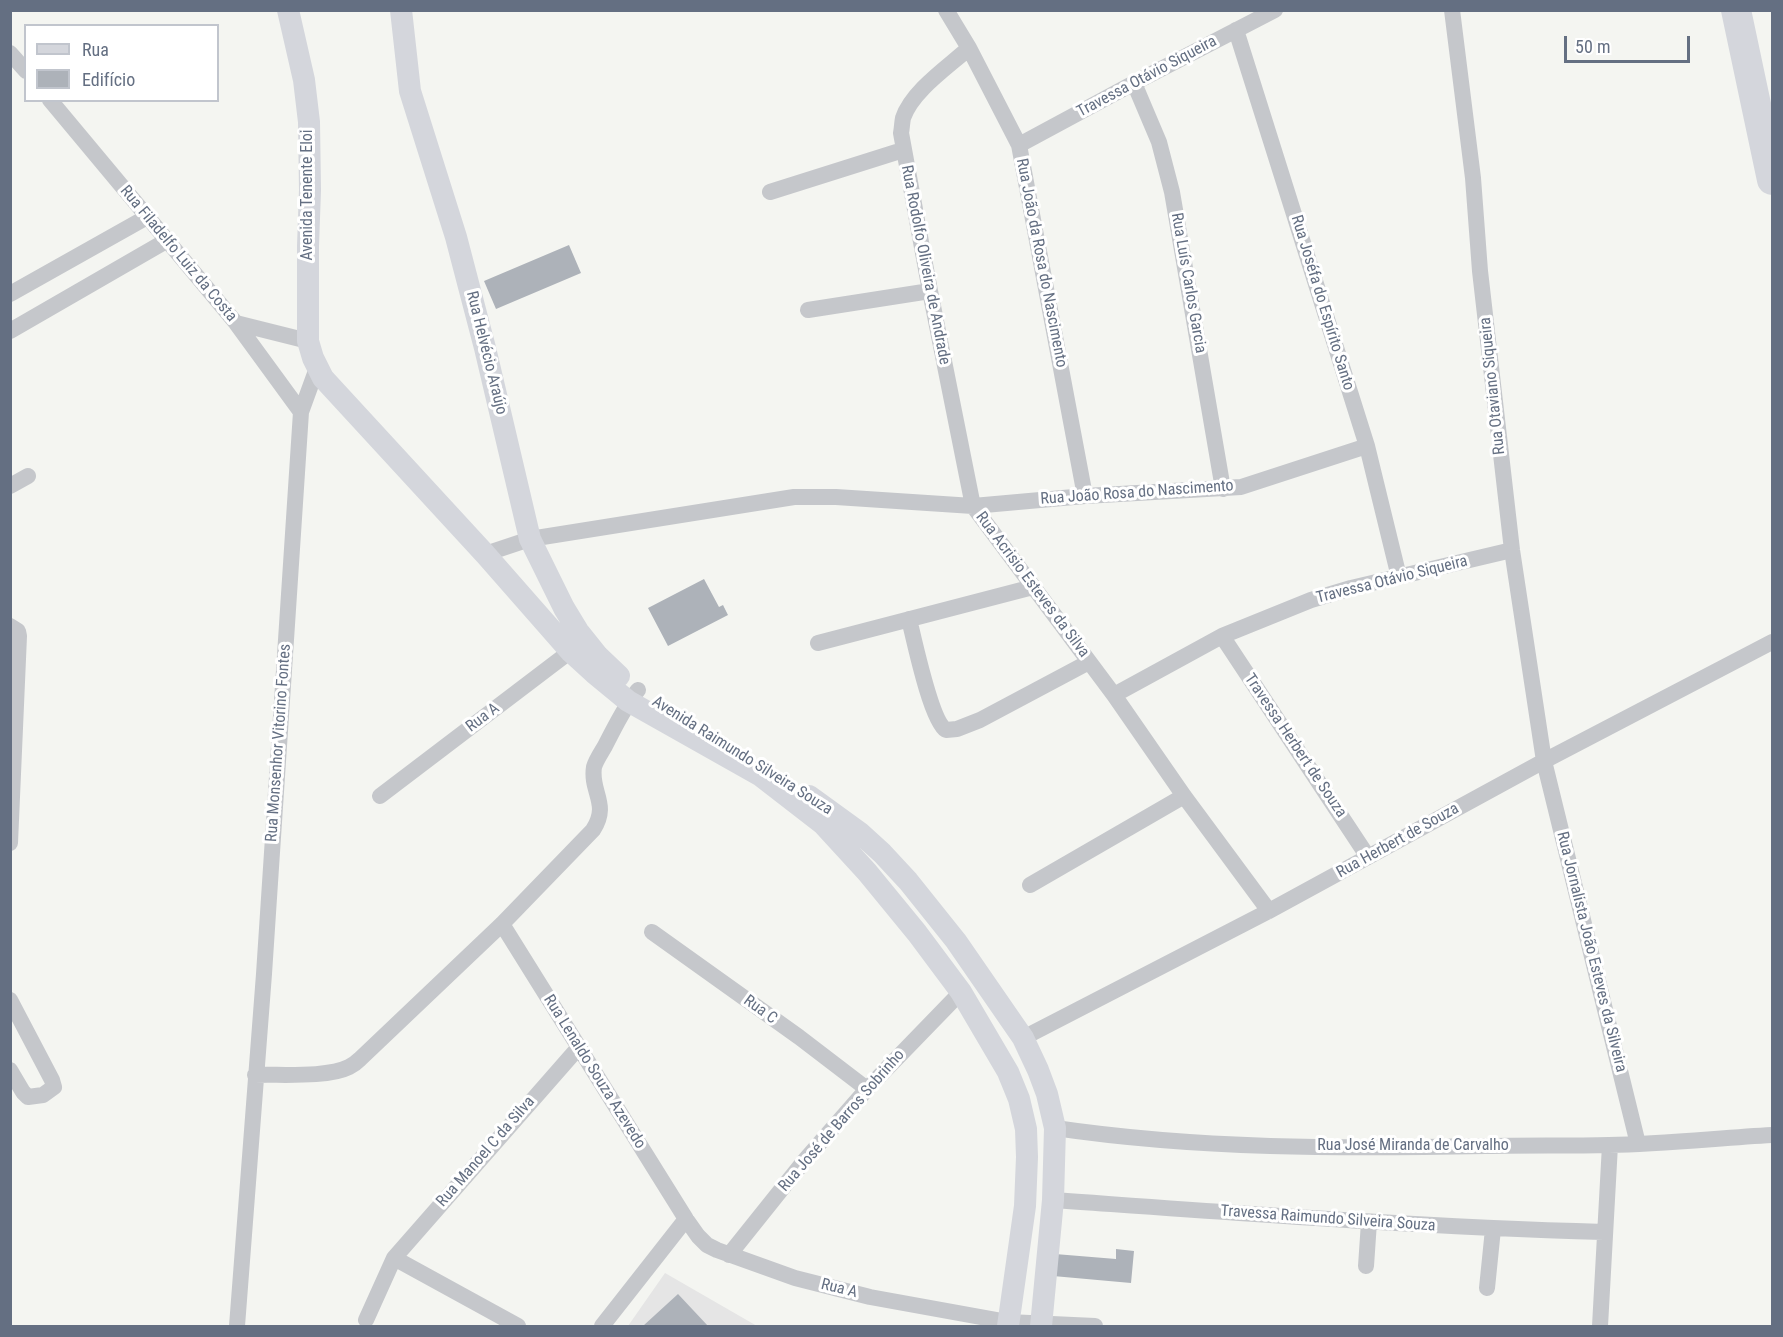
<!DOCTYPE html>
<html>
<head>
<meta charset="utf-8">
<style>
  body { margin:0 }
  #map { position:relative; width:1783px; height:1337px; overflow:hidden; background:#f4f5f1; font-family:"Roboto Condensed",sans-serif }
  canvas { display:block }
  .frame { position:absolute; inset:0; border:12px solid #646f82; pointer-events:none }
  .legend { position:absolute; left:24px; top:24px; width:195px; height:78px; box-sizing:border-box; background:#fff; border:2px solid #c1c5cd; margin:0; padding:8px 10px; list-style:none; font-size:18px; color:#646f82 }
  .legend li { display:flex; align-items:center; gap:12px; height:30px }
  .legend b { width:30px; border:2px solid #c1c5cd }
  .scale { position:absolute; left:1564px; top:36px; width:126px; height:27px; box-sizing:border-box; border:3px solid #646f82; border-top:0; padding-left:8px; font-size:18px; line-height:21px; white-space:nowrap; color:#646f82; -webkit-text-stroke:4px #fff; paint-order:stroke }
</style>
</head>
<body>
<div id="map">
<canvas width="1783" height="1337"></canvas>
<div class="frame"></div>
<ul class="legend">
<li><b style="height:8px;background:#d4d6dc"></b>Rua</li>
<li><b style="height:16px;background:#adb2b9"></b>Edifício</li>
</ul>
<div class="scale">50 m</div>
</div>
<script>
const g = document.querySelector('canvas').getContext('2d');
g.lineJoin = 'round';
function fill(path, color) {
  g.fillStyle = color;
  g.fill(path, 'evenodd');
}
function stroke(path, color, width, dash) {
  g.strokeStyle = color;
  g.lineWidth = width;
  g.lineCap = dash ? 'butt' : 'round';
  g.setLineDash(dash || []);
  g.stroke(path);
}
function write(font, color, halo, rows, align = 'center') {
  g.font = font + ' "Roboto Condensed",sans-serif';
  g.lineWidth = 6;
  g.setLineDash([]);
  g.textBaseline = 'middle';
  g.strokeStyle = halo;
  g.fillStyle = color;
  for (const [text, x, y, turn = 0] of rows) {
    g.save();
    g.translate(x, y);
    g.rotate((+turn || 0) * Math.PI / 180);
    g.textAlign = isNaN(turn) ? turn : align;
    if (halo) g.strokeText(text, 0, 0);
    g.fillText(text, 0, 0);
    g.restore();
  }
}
const built = new Path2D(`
  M 665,1273 L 757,1326 L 628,1326 Z`);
const building = new Path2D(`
  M 569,245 L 581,273 L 496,309 L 484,281 Z
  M 704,579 L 719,607 L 723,605 L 728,615 L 668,646 L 648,608 Z
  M 1116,1249 L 1134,1251 L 1131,1283 L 1053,1276 L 1055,1254 L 1116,1259 Z
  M 678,1294 L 708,1326 L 643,1326 Z`);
const street = new Path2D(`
  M 946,10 L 969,48 L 1019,145 L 1085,496
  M 1452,10 L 1473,178 L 1480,271 L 1512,550 L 1544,761 L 1638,1144
  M 1236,30 L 1367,446 L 1399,577
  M 969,48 C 948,67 912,91 903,118 C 902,123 902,128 901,133 L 930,291 L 973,506 L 1085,496 L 1241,487 L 1367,446
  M 10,53 L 26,71
  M 1134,83 L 1159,142 L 1172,192 L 1223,489
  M 50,100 L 236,323 L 301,412
  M 1019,145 L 1134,83 L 1275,10
  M 770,192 L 903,150
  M 10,294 L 147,217
  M 808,310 L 930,291
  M 236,323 L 308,341
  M 10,331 L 166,241
  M 10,486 L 28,476
  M 485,554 L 530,539 L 794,497 L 836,497 L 973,506 L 1114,695 L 1184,796 L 1269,911
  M 909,619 C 914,639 931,721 946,730 L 957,729 L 980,720 L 1089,662
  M 10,626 L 18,631 L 19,636 L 10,843
  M 1222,636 L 1368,857
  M 818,643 L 1033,587
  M 1114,695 L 1222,636 L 1311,600 L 1351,588 L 1512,550
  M 380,796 L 580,644
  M 1030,885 L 1184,796
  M 502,924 L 686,1219 L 698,1236 L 707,1245 L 717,1250 L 795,1278 L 870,1297 L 1008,1322 L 1095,1326
  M 652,932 L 799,1037 L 867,1089
  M 10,1000 L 52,1080 L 54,1087 L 43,1095 L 28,1097 L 23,1092 L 10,1070
  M 1023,1038 L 1269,911 L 1544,761 L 1772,642
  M 255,1075 C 280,1074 327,1078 349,1067 C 353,1065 357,1062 360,1059 L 502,924 L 593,830 C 610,804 590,792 594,767 C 596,760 601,753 605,746 C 615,727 624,707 638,690
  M 1055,1128 C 1198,1149 1342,1149 1486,1146 C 1527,1145 1568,1146 1609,1145 C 1663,1144 1718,1138 1772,1135
  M 1053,1200 C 1237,1213 1420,1227 1604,1232
  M 729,1255 L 805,1160 L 867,1089 L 961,992
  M 394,1258 L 518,1326
  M 1366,1266 L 1369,1222
  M 1487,1288 L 1493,1229
  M 366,1320 L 394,1258 L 579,1047
  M 237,1326 L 264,974 L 301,412 L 317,368
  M 602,1326 L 686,1219
  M 1600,1326 L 1610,1145`);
const secondary = new Path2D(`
  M 288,10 L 304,80 L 309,122 L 310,190 L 308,246 L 308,341 L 313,358 L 323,378 L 485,554 L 571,652 L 594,673 L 628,701 L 761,776 L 823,824 L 867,872 L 917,933 L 961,992 L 1008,1072 L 1019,1099 L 1026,1129 L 1027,1157 L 1025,1206 L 1008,1326
  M 401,10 L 410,91 L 456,237 L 485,348 L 530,539 L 564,608 L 578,631 L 598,656 L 619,676
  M 809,796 L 860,833 L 882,853 L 908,881 L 956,941 L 1023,1038 L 1038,1070 L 1047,1094 L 1055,1128 L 1053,1200 L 1041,1326`);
const highway = new Path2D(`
  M 1736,10 L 1772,180`);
const streetNames = [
  ["Travessa Otávio Siqueira",1147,77,-28],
  ["Avenida Tenente Eloi",308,195,-90],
  ["Rua Filadelfo Luiz da Costa",178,254,50],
  ["Rua João da Rosa do Nascimento",1041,263,79],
  ["Rua Rodolfo Oliveira de Andrade",925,265,79],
  ["Rua Luís Carlos Garcia",1188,283,80],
  ["Rua Joséfa do Espírito Santo",1322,303,73],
  ["Rua Helvécio Araújo",486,353,76],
  ["Rua Otaviano Siqueira",1493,386,-96],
  ["Rua João Rosa do Nascimento",1137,493,-4],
  ["Travessa Otávio Siqueira",1392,580,-14],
  ["Rua Acrisio Esteves da Silva",1032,585,53],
  ["Rua A",483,718,-37],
  ["Rua Monsenhor Vitorino Fontes",279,743,-86],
  ["Travessa Herbert de Souza",1295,746,56],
  ["Avenida Raimundo Silveira Souza",742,756,32],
  ["Rua Herbert de Souza",1398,841,-29],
  ["Rua Jornalista João Esteves da Silveira",1591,952,76],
  ["Rua C",760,1010,36],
  ["Rua Lenaldo Souza Azevedo",594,1072,58],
  ["Rua José de Barros Sobrinho",842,1121,-49],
  ["Rua José Miranda de Carvalho",1413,1146],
  ["Rua Manoel C da Silva",486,1152,-49],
  ["Travessa Raimundo Silveira Souza",1328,1219,4],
  ["Rua A",839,1289,14]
];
fill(built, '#e5e5e5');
fill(building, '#adb2b9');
stroke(street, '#c5c7cb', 16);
stroke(secondary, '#d4d6dc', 22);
stroke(highway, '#d4d6dc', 30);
write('16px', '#646f82', '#fff', streetNames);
</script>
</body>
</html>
